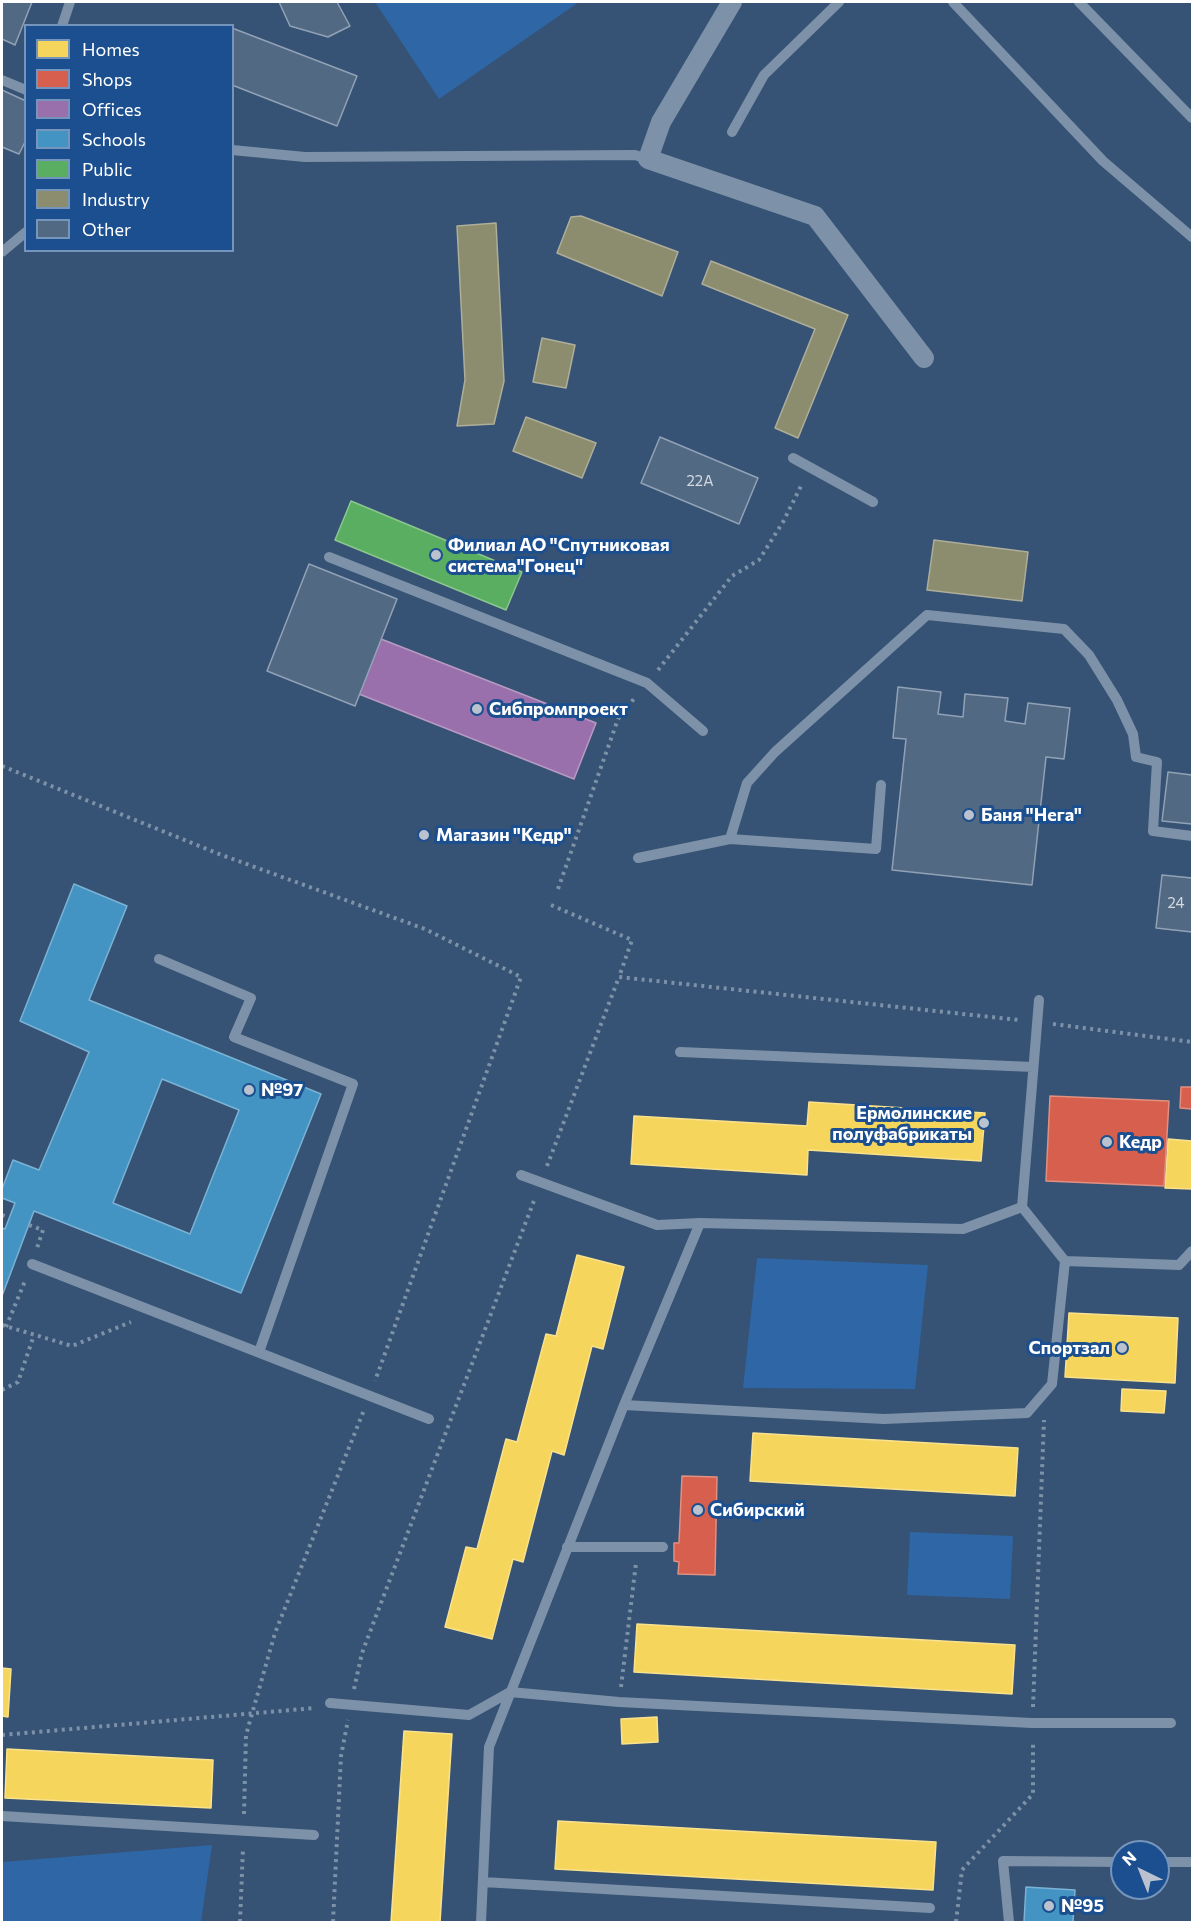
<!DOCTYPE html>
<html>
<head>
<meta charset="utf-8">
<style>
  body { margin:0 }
  #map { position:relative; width:1194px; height:1924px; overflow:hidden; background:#365274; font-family:Commissioner,sans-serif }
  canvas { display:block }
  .frame { position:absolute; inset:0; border:3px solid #fff; pointer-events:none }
  .legend { position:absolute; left:24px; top:24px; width:210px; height:228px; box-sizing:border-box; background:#1b4f8f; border:2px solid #7695bc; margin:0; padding:8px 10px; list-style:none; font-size:18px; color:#fff }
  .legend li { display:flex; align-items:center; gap:12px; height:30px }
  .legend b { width:30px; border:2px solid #7695bc }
  .north { position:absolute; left:1110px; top:1840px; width:60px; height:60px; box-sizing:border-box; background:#1b4f8f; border:2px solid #7695bc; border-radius:50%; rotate:317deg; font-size:16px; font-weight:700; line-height:24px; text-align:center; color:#fff }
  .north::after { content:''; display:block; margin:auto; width:21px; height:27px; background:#b9c2ce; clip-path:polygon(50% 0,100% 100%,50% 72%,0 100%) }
</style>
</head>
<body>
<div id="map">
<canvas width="1194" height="1924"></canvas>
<div class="frame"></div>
<ul class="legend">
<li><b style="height:16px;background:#f6d55c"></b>Homes</li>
<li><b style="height:16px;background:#d6604d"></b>Shops</li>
<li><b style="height:16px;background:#9970ab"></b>Offices</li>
<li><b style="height:16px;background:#4393c3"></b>Schools</li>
<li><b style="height:16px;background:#5aae61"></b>Public</li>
<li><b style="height:16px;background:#8c8c6e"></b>Industry</li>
<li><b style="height:16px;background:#526984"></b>Other</li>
</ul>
<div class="north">N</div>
</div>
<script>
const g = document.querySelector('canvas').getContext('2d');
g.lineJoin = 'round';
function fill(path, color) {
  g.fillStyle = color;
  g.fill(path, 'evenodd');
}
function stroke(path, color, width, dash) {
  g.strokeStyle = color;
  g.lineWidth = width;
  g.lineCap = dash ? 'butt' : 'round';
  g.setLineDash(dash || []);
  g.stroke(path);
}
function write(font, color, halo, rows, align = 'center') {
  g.font = font + ' Commissioner,sans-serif';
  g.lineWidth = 6;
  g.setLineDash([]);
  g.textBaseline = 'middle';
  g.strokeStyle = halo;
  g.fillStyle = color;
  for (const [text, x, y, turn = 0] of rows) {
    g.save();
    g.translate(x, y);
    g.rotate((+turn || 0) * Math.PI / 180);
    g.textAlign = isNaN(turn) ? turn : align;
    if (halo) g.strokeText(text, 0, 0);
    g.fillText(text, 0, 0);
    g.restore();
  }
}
const green = new Path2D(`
  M 375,2 L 579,2 L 439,99 Z
  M 757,1258 L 928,1265 L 915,1389 L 743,1388 Z
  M 910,1532 L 1013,1536 L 1010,1599 L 907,1595 Z
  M 212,1845 L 201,1922 L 2,1922 L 2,1862 Z`);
const homes = new Path2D(`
  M 809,1102 L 985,1113 L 981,1161 L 808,1150 L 807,1175 L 631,1164 L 634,1116 L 807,1126 Z
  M 1168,1139 L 1192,1141 L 1192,1189 L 1165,1188 Z
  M 577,1255 L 624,1267 L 603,1349 L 592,1346 L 564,1455 L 552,1451 L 523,1562 L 513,1559 L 492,1639 L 445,1627 L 466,1547 L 477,1549 L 506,1439 L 517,1442 L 546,1334 L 556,1336 Z
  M 1069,1313 L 1178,1318 L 1175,1383 L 1065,1377 Z
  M 1122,1389 L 1166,1391 L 1164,1413 L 1121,1411 Z
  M 753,1433 L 1018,1448 L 1015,1496 L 750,1481 Z
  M 637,1624 L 1015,1645 L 1012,1694 L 634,1672 Z
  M 2,1668 L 11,1669 L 8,1717 L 2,1716 Z
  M 657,1717 L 658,1742 L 622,1744 L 621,1719 Z
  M 404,1731 L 452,1734 L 440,1922 L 391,1922 Z
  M 7,1749 L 213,1760 L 211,1808 L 5,1798 Z
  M 558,1821 L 936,1842 L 933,1890 L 555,1869 Z`);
const shops = new Path2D(`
  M 1181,1087 L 1192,1087 L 1192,1109 L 1180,1108 Z
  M 1050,1096 L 1169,1101 L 1164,1186 L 1046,1181 Z
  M 682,1476 L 717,1477 L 715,1575 L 678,1574 L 679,1562 L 674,1561 L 674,1543 L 679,1543 Z`);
const offices = new Path2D(`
  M 381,639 L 596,723 L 574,779 L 359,694 Z`);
const schools = new Path2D(`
  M 74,884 L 127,906 L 89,1000 L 321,1094 L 241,1293 L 34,1211 L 2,1296 L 2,1228 L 5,1229 L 15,1203 L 2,1198 L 2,1189 L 13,1160 L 39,1170 L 89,1052 L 20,1021 ZM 162,1079 L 239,1110 L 190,1234 L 113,1203 Z
  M 1026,1887 L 1075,1890 L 1073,1922 L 1024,1922 Z`);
const public = new Path2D(`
  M 351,501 L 522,572 L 506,610 L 335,540 Z`);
const industry = new Path2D(`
  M 581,216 L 678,252 L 662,296 L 557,253 L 571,217 Z
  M 496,223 L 504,381 L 494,424 L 457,426 L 465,380 L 457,226 Z
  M 711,261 L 848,315 L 798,438 L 775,428 L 815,329 L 702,284 Z
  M 542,338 L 575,345 L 566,388 L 533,382 Z
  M 526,417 L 596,443 L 582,478 L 513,451 Z
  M 934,540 L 1028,552 L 1022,601 L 927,590 Z`);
const building = new Path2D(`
  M 2,2 L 32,2 L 15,45 L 2,39 Z
  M 279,2 L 337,2 L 350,26 L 328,37 L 290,26 Z
  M 232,28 L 357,76 L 337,126 L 232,85 Z
  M 2,90 L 26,101 L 26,140 L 19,154 L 2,147 Z
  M 660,437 L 758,478 L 739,524 L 641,483 Z
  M 309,564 L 397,599 L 355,706 L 267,671 Z
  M 898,687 L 941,692 L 938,714 L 963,717 L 965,694 L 1008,698 L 1005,721 L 1025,724 L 1028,703 L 1070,708 L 1064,759 L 1046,757 L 1032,885 L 892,870 L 906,739 L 893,738 Z
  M 1168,772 L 1192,775 L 1192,824 L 1162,821 Z
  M 1162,875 L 1192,878 L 1192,932 L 1156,928 Z`);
const path = new Path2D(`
  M 658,670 L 732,576 L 759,560 L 783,522 L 802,484
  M 2,766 L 219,854 L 425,929 L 521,977 L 375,1381
  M 558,889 L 618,719 L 636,696
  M 551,905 L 632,940 L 619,977
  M 1053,1024 L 1192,1042
  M 547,1166 L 619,977 L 1019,1020
  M 2,1215 L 9,1218
  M 29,1225 L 43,1230 L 37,1248
  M 2,1325 L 72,1346 L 131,1322
  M 6,1327 L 25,1281
  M 2,1390 L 18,1382 L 34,1335
  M 621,1687 L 636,1563
  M 354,1689 L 362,1653 L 535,1198
  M 1033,1707 L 1044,1420
  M 2,1735 L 315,1708
  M 244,1814 L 246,1735 L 275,1633 L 364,1410
  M 240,1922 L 243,1848
  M 333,1922 L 341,1756 L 348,1720
  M 956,1922 L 962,1870 L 1033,1794 L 1033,1741`);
const service = new Path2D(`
  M 953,2 L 1103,161 L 1192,237
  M 1079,2 L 1192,118
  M 62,26 L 70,2
  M 2,80 L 26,90
  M 732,132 L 764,75 L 839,2
  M 232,150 L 305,157 L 635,155 L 648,159
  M 2,252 L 26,232
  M 793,458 L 873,502
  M 329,557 L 647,683 L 703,731
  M 730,839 L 747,783 L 775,752 L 927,615 L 1064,629 L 1089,655 L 1117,700 L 1133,734 L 1136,757 L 1157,762 L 1153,831 L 1192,836
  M 638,858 L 730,839 L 876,849 L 881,785
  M 159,959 L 251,998 L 234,1037 L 353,1084 L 259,1352
  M 680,1052 L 1033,1067
  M 700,1223 L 963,1229 L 1022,1207 L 1039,1000
  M 1065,1261 L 1179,1265 L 1192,1251
  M 32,1264 L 429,1419
  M 624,1405 L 884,1419 L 1027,1413 L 1052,1384 L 1065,1261 L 1022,1207
  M 567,1547 L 663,1547
  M 330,1703 L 469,1715 L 510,1692 L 619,1702 L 1032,1723 L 1171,1723
  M 2,1816 L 314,1835
  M 1158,1862 L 1192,1862
  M 483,1882 L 930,1908
  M 481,1922 L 489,1747 L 624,1405 L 700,1223 L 657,1225 L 521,1175
  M 1009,1922 L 1003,1861 L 1122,1862`);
const minor = new Path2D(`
  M 732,2 L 661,122 L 648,159 L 815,216 L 924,358`);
const markers = [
  [436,555,6,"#b9c2ce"],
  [477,709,6,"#b9c2ce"],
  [969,815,6,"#b9c2ce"],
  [424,835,6,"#b9c2ce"],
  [249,1090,6,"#b9c2ce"],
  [984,1123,6,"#b9c2ce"],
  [1107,1142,6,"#b9c2ce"],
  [1122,1348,6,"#b9c2ce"],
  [698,1510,6,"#b9c2ce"],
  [1049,1906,6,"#b9c2ce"]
];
const numberNames = [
  ["22А",700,481],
  ["24",1176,903]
];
const poiNames = [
  ["Филиал АО \"Спутниковая",448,545],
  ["система\"Гонец\"",448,566],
  ["Сибпромпроект",489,709],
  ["Баня \"Нега\"",981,815],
  ["Магазин \"Кедр\"",436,835],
  ["№97",261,1090],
  ["Ермолинские",972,1113,"right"],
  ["полуфабрикаты",972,1134,"right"],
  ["Кедр",1119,1142],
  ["Спортзал",1110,1348,"right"],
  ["Сибирский",710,1510],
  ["№95",1061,1906]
];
fill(green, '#2f66a5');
fill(homes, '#f6d55c');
stroke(homes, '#f9e28d', 1.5);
fill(shops, '#d6604d');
stroke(shops, '#e29082', 1.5);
fill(offices, '#9970ab');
stroke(offices, '#b89bc4', 1.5);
fill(schools, '#4393c3');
stroke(schools, '#7bb3d5', 1.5);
fill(public, '#5aae61');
stroke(public, '#8cc690', 1.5);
fill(industry, '#8c8c6e');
stroke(industry, '#aeae9a', 1.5);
fill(building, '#526984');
stroke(building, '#92a2b6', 1.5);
stroke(path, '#7d92a8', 4, [3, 4.5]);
stroke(service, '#7d92a8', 10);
stroke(minor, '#7d92a8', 20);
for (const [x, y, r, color] of markers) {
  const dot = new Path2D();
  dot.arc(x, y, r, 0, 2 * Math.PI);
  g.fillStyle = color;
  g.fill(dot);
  stroke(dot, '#1b4f8f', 2);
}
write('15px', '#d4dae0', null, numberNames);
write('bold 18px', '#fff', '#1b4f8f', poiNames, 'left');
</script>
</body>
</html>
